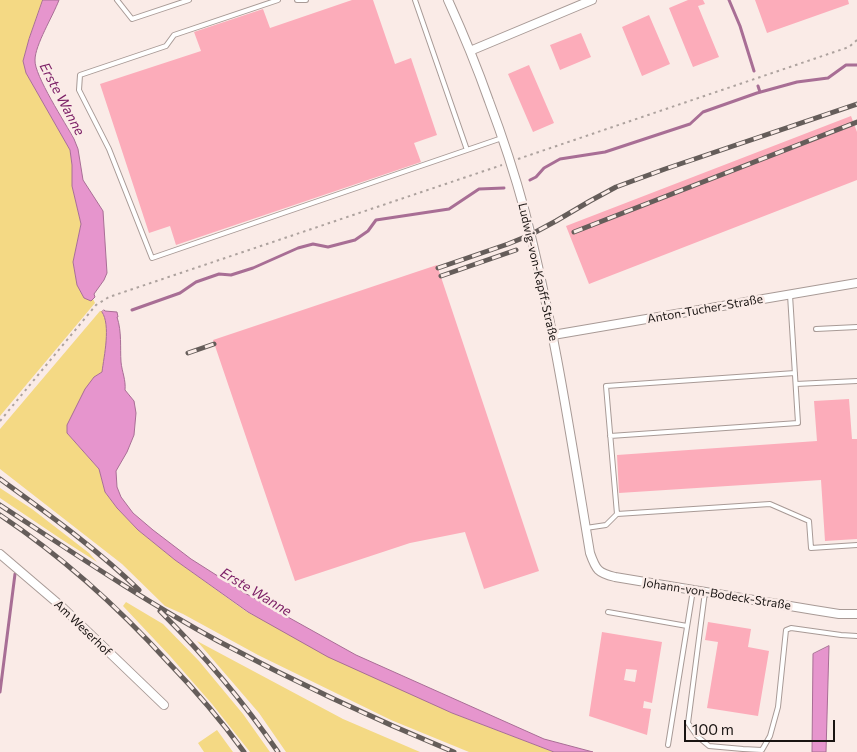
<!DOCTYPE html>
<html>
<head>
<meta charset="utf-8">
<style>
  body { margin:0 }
  #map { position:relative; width:857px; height:752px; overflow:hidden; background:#faebe7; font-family:Commissioner,sans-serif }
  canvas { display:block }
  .scale { position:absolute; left:684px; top:720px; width:151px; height:22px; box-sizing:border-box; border:2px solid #191412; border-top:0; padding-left:6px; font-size:15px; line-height:18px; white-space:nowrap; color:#191412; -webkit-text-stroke:4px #faebe7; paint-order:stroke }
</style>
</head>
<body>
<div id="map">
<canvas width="857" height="752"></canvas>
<div class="scale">100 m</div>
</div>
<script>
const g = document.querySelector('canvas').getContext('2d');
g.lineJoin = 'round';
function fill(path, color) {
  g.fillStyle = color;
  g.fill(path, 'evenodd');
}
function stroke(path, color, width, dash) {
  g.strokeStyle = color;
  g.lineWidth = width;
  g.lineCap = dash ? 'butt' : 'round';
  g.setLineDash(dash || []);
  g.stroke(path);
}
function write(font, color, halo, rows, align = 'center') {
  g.font = font + ' Commissioner,sans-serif';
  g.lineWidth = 5;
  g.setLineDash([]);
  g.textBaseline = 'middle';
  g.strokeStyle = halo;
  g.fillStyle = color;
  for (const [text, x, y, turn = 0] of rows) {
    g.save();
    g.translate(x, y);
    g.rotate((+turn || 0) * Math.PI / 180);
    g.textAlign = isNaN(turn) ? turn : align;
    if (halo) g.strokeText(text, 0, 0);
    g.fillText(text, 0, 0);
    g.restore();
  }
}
const green = new Path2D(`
  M 0,0 L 43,0 L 29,39 L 23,61 L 26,73 L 70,150 L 72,165 L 72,186 L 81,224 L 73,262 L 77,285 L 84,298 L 91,300 L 93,299 L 95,303 L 0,416 Z
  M 100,311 L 103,311 L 102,312 C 111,325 104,356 102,372 L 94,377 L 67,433 L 99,469 L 105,492 L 117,508 L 138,530 L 175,560 L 247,612 L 452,713 L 554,752 L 469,752 L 391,720 L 258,655 L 183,614 L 165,606 L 122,564 L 0,469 L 0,429 Z
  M 0,488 L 32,509 L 89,553 L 97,562 L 61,539 L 0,498 Z
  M 126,602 L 163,624 L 199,661 L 243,714 L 270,752 L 250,752 L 212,704 L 170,656 L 123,606 Z
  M 197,641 L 343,719 L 420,752 L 286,752 L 259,713 Z
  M 217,730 L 233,752 L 204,752 L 198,743 Z`);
const water = new Path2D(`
  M 43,0 L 59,0 C 53,16 35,45 35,60 C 34,75 66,124 74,139 L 78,149 L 83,180 L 103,211 L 107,273 L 104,280 L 94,294 L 95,297 L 91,301 L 84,298 L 77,285 L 73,262 L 81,224 L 72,186 L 72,165 L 70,150 L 26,73 L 23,61 L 29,39 Z
  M 104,310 L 105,311 L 117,312 L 118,317 L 117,317 C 122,332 120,347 121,362 C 122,372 126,380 125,390 L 134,401 L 136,413 L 134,435 L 127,452 L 116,471 L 117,487 L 121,497 L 133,513 L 153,530 L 191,559 L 243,592 L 356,655 L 544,739 L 593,752 L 554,752 L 452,713 L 328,657 L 248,612 L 175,560 L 138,530 L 117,508 L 105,492 L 99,469 L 67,433 L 67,425 L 85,389 L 94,377 L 102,372 C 104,356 111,325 102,312 Z
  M 829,646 L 826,752 L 812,752 L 813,654 Z`);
const stream = new Path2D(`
  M 729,0 L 740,26 L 754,71
  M 758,86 L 760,92
  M 530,180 L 536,177 L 544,168 L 560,159 L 605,152 L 690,124 L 703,112 L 757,93 L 797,82 L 828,78 L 846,65 L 857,65
  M 132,310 L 180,293 L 196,282 L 219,274 L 231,275 L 253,268 L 298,248 L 313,244 L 328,247 L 355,240 L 368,231 L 376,220 L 449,209 L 479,189 L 504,188
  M 0,692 L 15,574`);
const building = new Path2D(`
  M 352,0 L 373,0 L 395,64 L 411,58 L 437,135 L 414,143 L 421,162 L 176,245 L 170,226 L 149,233 L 100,84 L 201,51 L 194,32 L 263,9 L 270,28 Z
  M 688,0 L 703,0 L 705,4 L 698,6 L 719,57 L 693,67 L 669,8 Z
  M 755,0 L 848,0 L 849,4 L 767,33 Z
  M 649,15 L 670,64 L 642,76 L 622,27 Z
  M 581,33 L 591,57 L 560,70 L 550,45 Z
  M 529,65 L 554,123 L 533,132 L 508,74 Z
  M 851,116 L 857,132 L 857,180 L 589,284 L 566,226 Z
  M 437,265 L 539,571 L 484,589 L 465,532 L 410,543 L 295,581 L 213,340 Z
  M 849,399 L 852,439 L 857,439 L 857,539 L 825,541 L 821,480 L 619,493 L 617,455 L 817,441 L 814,401 Z
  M 708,622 L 751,629 L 748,647 L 769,651 L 758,716 L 707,708 L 718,642 L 705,640 Z
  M 602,632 L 662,642 L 652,703 L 644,701 L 643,708 L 651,709 L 647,735 L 589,716 ZM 626,669 L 637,670 L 635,682 L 624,680 Z`);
const path = new Path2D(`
  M 518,159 L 849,47 L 857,40
  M 0,421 L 96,305 L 109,297 L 502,165`);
const lane = new Path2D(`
  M 117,0 L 132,19 L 189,0
  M 278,0 L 174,35 L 166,46 L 80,75 L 79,90 L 109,149 L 152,258 L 467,150
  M 297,0 L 306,0
  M 415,0 L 467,150 L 502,138
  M 816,329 L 857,327
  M 796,384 L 857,381
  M 610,436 L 798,423 L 790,295
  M 617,514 L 770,504 L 809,521 L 811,548 L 857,545
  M 586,528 L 606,525 L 617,514 L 606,386 L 795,373
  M 705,592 L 688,723 L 697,736 L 709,746 L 743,749 L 762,750 L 770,736 L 778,707 L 786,630 L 791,628 L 841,635 L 857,636
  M 608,612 L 687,626
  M 668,745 L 693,590`);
const street = new Path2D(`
  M 448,0 C 463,33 477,67 489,101 C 503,138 515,175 525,212 C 554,325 571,439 590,553 C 596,570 598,573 615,577 L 814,610 L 839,614 L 857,614
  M 470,51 L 592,0
  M 553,335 L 857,283
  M 0,554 L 62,607 L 164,705`);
const rail = new Path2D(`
  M 574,232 L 857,122
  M 438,268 L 508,244 L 530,235 L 556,221 L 590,201 L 616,187 L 665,169 L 857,104
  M 441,276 L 516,250
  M 188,353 L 214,344
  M 0,479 C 48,514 96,548 139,590
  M 0,505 C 72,552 143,600 218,641 C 295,682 374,719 454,752
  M 0,515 C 63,557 117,606 168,662 C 195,690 221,720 244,752
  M 160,611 C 203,654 243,701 278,752`);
const streetNames = [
  ["Ludwig-von-Kapff-Straße",538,272,77],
  ["Anton-Tucher-Straße",705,309,-10],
  ["Johann-von-Bodeck-Straße",717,594,9],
  ["Am Weserhof",83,628,44]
];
const waterNames = [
  ["Erste Wanne",62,99,62],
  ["Erste Wanne",256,592,31]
];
fill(green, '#f4d984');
fill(water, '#e695cd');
stroke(water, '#a86e95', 1);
stroke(stream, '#a86e95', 3);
fill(building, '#fcacba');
stroke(lane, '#a89a96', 6);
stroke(street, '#a89a96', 10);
stroke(path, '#ada29e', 2, [2.5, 4]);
stroke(lane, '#fff', 4);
stroke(street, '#fff', 8);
stroke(rail, '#655d5a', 5);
stroke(rail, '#faebe7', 3, [9]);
write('12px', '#191412', '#faebe7', streetNames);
write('italic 14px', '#7b1e65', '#faebe7', waterNames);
</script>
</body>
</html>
